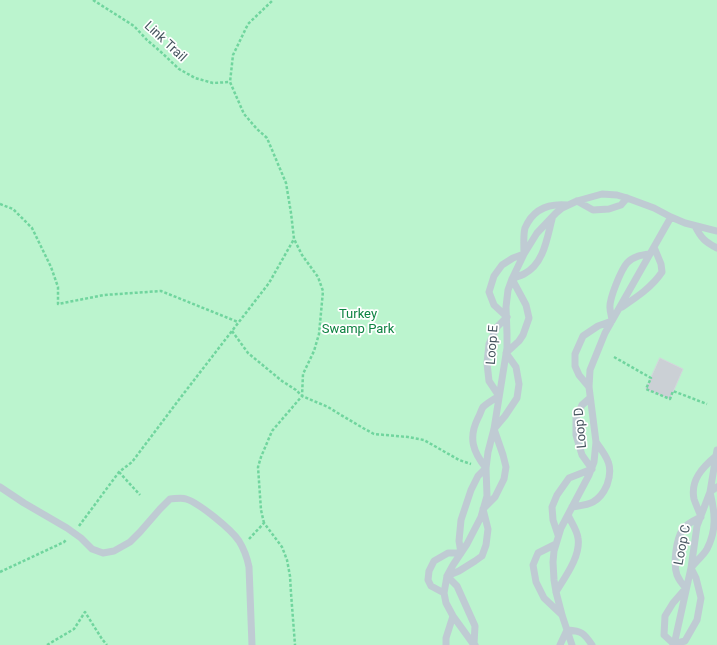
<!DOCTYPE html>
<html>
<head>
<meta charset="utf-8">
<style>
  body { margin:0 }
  canvas { display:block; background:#f3f0f0 }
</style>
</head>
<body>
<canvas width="717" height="645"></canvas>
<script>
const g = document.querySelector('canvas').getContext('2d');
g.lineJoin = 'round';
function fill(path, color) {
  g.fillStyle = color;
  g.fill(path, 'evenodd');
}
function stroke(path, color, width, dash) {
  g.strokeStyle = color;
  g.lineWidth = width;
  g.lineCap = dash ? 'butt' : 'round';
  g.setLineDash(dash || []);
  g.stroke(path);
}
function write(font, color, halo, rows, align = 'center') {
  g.font = font + ' Roboto,sans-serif';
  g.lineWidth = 3.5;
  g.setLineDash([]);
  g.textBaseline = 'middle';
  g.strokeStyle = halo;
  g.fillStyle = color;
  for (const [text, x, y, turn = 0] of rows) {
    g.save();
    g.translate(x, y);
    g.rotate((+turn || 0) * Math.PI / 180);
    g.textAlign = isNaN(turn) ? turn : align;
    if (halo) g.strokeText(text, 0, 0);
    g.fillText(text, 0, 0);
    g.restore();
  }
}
const green = new Path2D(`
  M 0,0 L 717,0 L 717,645 L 0,645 Z`);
const building = new Path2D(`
  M 660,358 L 683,369 L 670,399 L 646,389 Z`);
const path = new Path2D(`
  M 93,0 L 134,26 L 147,40 L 161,52 L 179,69 L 195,78 L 213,83 L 230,82
  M 0,204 L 13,209 L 32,228 L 51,267 L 58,287 L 58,304 L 104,295 L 161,291 L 238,322
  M 232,331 L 248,353 L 282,381 L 296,390 L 302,396 L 328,407 L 341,415 L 363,428 L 374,434 L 408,437 L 424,440 L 459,460 L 471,464
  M 614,357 L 651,378 L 646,389 L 670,399 L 673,391 L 707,404
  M 119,472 L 140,495
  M 264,523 L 261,510 L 258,467 L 261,457 L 272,431 L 302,396 L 303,374 L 314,351 L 319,334 L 323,291 L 318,277 L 302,255 L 294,239 L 291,213 L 286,183 L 267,138 L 257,129 L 244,114 L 230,82 L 233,55 L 248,24 L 273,0
  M 79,526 L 119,472 L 132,462 L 181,397 L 269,283 L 294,239
  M 249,539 L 264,523 L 282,547 L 287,560 L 290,576 L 291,593 L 295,645
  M 0,572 L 64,542 L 67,539
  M 47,645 L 74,629 L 85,612 L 102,639 L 107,645`);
const service = new Path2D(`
  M 577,201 L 593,210 L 609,209 L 621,205 L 627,198
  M 695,226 C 701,238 705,242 717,248
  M 622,307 C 637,297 652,287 662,272 L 661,264 L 654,247
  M 589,387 L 579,375 L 575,366 L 575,354 L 583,336 L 598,326 L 612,321 C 612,317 610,312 610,308 C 609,299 621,270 627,263 C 633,256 642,255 650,254
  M 0,487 L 24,503 L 67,528 L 81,538 L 92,549 L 103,553 L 114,551 L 130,542 L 140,532 L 160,509 L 170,499 C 175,499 181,497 186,499 C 199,503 231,529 239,541 C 244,549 247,557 249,567 L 252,645
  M 572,507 C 578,506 588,505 593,502 C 600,498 604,492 607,485 C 614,466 607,457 596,442
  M 558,535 L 553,520 L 552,507 L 557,495 L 569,478 L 592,469 L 582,455 L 576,435 L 576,418 L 582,405 L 590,398
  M 556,544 L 538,553 L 533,565 L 536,582 L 544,598 L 562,615
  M 556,592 C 565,577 581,556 578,538 C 577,530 571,522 568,515
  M 444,593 L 431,586 L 428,580 L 429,571 L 434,561 L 448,553 L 461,553 L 459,541 L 461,520 L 471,490 L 478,476 L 486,468 C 473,452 468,438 478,418 C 480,415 481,410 483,407 C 487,403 494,399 499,396 L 489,381 L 487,363 L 489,344 L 497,327 L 507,317 L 494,305 L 489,292 L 494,276 L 502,265 L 513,258 L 524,254 C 524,247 523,235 525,228 C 533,209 548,203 568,205
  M 446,645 L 446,638 L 453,616
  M 474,645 L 453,616 L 446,603 L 444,593 L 447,576 L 453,565 L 467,544 L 481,517 L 487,496 L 486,468 L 488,452 L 494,429 L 507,348 L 507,334 L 506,307 L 508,290 L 512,279 L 524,254 L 537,233 L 556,213 L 562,208 L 577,201 L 602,194 L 617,195 L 627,198 L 654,208 L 671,217 L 685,223 L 717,231
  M 475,645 L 474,644 L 475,626 L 457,586 L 447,576 L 459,571 L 475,561 L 482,556 L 486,545 L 488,529 L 483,509 L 495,497 L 504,479 L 506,467 L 503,455 L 494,429 L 505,416 L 517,398 L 519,384 L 516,367 L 506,353 L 519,341 L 523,335 L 529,318 L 526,305 L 512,279 C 516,277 520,276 524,274 C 544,264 547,238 552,219
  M 560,645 L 567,630 C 582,631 584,633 592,645
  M 572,645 L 562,615 L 556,592 L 554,580 L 553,562 L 554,551 L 561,528 L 589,475 L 594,462 L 596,442 L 589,387 L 590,370 L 605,333 L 671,217
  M 673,645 L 674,644 L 664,635 L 665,616 L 673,603 L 686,588 C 682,584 679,580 677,575 C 673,564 676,539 683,529 C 686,524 695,520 701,517 C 699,511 696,505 694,499 C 690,480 703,467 716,456
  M 674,645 L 691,568 L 697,526 L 710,492 L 717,450
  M 675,645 L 674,644 L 685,641 L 697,620 L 701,598 L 696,578 L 691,568 C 696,561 703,556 707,549 C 717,530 715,512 710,492 L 717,487`);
const streetNames = [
  ["Link Trail",165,42,43],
  ["Loop E",493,345,-86],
  ["Loop D",581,428,-95],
  ["Loop C",683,545,-79]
];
const parkNames = [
  ["Turkey",358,315],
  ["Swamp Park",358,330]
];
fill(green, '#bbf4ce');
fill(building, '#cbd0d5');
stroke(building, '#d3d6dc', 1);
stroke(path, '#70d59e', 2.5, [3, 2]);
stroke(service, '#bfcbd3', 7);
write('13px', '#46555f', '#fff', streetNames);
write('13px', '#0e8342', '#fff', parkNames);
</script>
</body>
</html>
